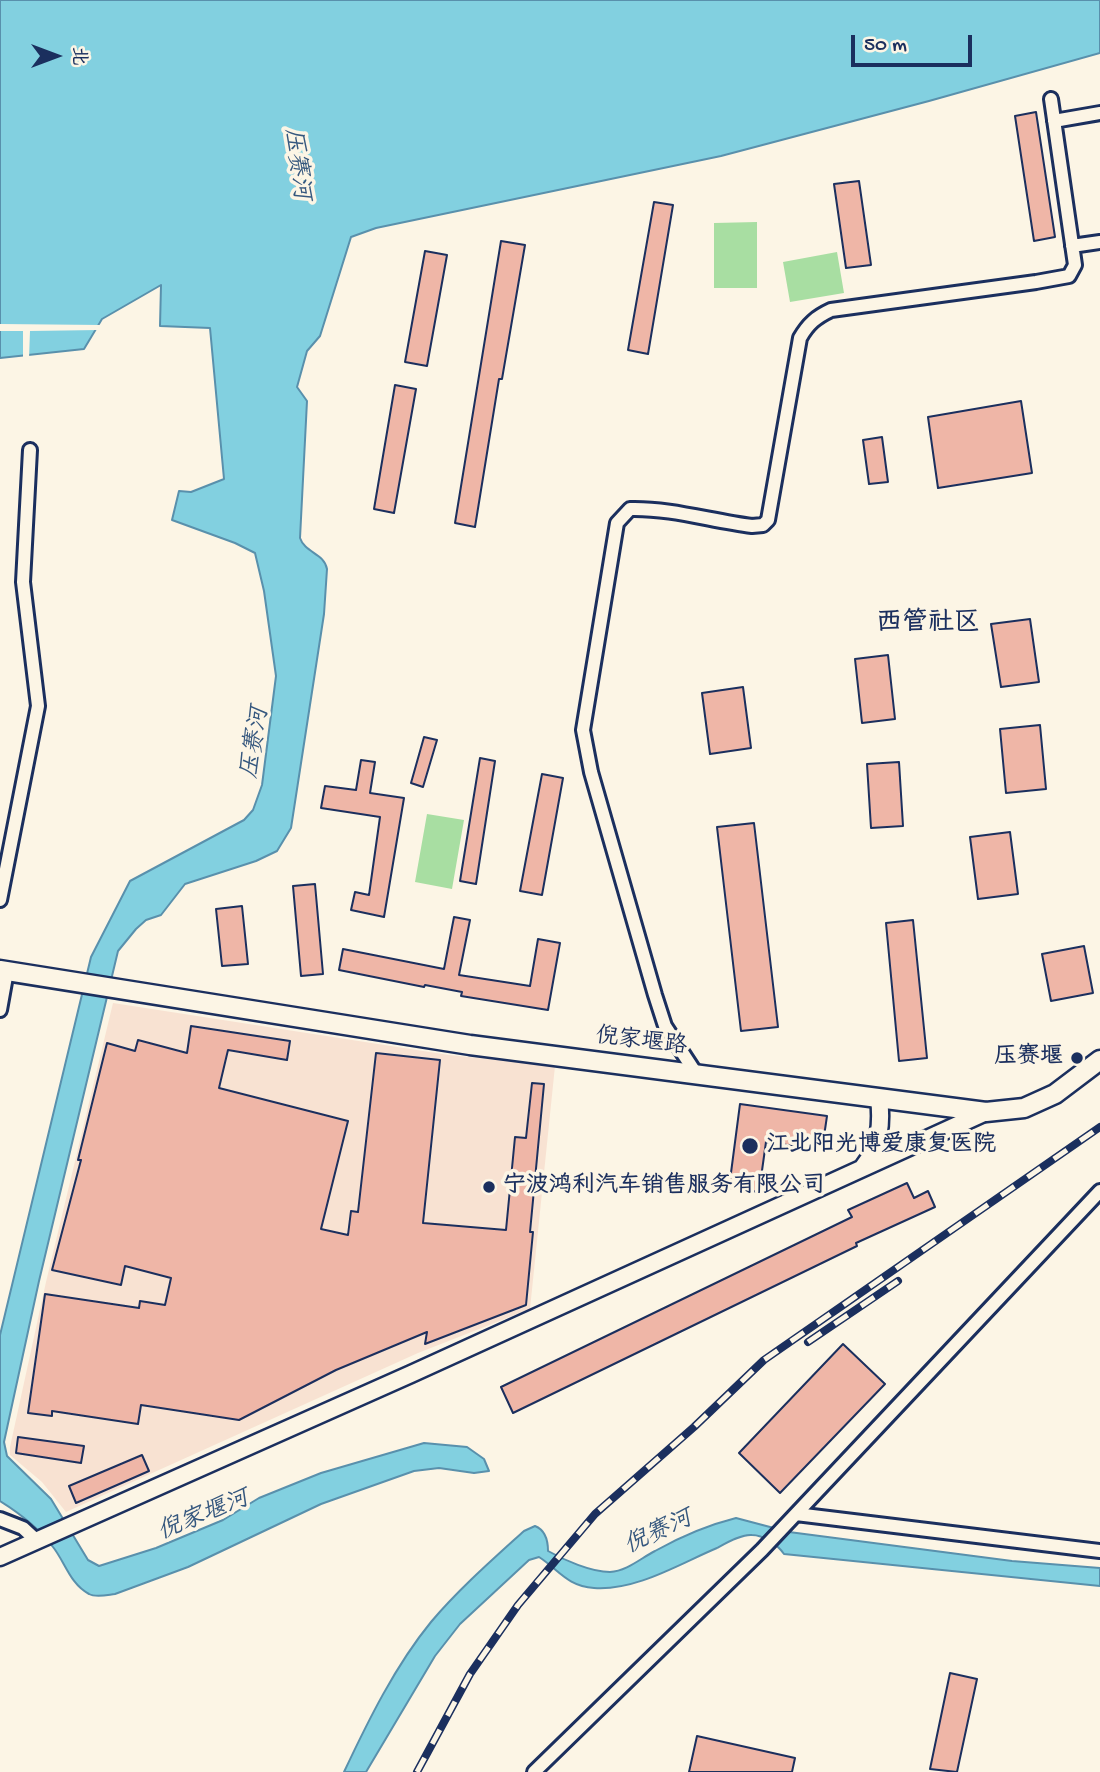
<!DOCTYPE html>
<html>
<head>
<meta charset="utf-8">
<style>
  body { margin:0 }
  #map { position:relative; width:1100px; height:1772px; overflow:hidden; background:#fcf5e5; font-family:"Gochi Hand","LXGW WenKai TC",sans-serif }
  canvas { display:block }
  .north { position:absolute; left:21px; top:21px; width:70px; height:70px; -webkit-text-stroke:5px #fcf5e5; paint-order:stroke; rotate:90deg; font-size:19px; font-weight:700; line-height:28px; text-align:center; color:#1b2f5e }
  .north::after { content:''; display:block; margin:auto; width:24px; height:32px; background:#1b2f5e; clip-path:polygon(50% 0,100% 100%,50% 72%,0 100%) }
  .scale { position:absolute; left:851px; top:35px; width:121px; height:32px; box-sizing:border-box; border:4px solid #1b2f5e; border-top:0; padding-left:9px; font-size:21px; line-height:24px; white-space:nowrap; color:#1b2f5e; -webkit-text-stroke:5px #fcf5e5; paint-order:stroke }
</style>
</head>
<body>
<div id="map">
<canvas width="1100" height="1772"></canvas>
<div class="north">北</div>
<div class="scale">50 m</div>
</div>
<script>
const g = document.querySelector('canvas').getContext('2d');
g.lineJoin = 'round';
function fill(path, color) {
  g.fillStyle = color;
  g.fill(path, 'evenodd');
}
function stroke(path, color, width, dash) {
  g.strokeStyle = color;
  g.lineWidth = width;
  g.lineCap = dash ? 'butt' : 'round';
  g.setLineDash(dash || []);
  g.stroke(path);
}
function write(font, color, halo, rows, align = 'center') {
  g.font = font + ' "Gochi Hand","LXGW WenKai TC",sans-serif';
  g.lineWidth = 7;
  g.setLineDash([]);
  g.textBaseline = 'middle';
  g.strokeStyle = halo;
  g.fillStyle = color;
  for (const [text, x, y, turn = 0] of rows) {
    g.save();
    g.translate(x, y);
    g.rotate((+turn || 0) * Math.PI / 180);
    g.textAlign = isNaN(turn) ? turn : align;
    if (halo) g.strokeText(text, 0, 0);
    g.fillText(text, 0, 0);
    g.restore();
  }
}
const built = new Path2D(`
  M 113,1003 L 449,1055 L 555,1066 L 530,1309 L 418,1353 L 66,1512 L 42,1482 L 10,1455 L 10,1447 L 46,1282 Z`);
const green = new Path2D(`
  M 757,222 L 757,288 L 714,288 L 714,223 Z
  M 837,252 L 844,293 L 790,302 L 783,262 Z
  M 427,814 L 464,820 L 452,889 L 415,882 Z`);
const water = new Path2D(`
  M 0,0 L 1100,0 L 1100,53 L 929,101 L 721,156 L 376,228 L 351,237 L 320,336 L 307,351 L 297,387 L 307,401 L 300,538 C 305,553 324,553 327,569 L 324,614 L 291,828 L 277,851 L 256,861 L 185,884 L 161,915 L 146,920 L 136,929 L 118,951 L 39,1281 L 4,1442 L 7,1456 L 51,1499 L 88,1560 L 99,1566 L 156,1548 L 223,1520 L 259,1498 L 321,1473 L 424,1443 L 467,1447 L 484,1459 L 489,1471 L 474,1473 L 439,1468 L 414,1471 L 321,1504 L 188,1567 L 115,1594 C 107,1595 96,1598 89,1594 C 70,1584 65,1562 53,1547 C 38,1527 21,1514 0,1501 L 0,1335 L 91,957 L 130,881 L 244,820 L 253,810 L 262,785 L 276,676 L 264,591 L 255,553 L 235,543 L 172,520 L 179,491 L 191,492 L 224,479 L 210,328 L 160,326 L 161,285 L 102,319 L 84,349 L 0,358 Z
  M 736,1518 L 789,1532 L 1012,1561 L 1100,1568 L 1100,1586 L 784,1554 C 778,1545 763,1535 752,1535 C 741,1534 726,1543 717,1548 C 679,1564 636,1591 594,1588 C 567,1586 559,1570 539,1557 L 529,1560 L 460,1624 L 435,1656 L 366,1772 L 344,1772 C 368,1721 395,1666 431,1622 C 459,1589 492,1560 524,1531 L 535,1526 C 545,1530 548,1540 548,1551 C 564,1560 591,1572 610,1572 C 627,1571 641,1558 655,1551 C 680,1537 708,1525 736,1518 Z`);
const pier = new Path2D(`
  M 0,324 L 102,325 L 99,330 L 30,331 L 29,359 L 23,359 L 23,331 L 0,331 Z`);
const building = new Path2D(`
  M 1036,112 L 1055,237 L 1034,241 L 1015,116 Z
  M 859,181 L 871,265 L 846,268 L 834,184 Z
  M 654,202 L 673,205 L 648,354 L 628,350 Z
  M 501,241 L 525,245 L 502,379 L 499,379 L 475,527 L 455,523 Z
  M 425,251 L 447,255 L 427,366 L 405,362 Z
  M 395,385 L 416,389 L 394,513 L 374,509 Z
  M 1021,401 L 1032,473 L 938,488 L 928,417 Z
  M 882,437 L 888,482 L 869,484 L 863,440 Z
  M 1030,619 L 1039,682 L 1001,687 L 991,624 Z
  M 888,655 L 895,719 L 862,723 L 855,659 Z
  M 743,687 L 751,748 L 710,754 L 702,693 Z
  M 1040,725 L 1046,789 L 1006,793 L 1000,729 Z
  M 424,737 L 437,740 L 423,787 L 411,783 Z
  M 480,758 L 495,761 L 476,884 L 460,881 Z
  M 361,760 L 375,762 L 370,793 L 404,798 L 384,917 L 351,910 L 355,892 L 369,895 L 380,817 L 321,808 L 325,786 L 356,790 Z
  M 899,762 L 903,826 L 871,828 L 867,764 Z
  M 542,774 L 563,778 L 542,895 L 520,891 Z
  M 754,823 L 778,1027 L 741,1031 L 717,827 Z
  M 1010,832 L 1018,894 L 978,899 L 970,837 Z
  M 315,884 L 323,974 L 301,976 L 293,886 Z
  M 242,906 L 248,964 L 222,966 L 216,909 Z
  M 454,917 L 470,920 L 459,975 L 530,986 L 538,939 L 560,943 L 548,1010 L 461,996 L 462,992 L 425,985 L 424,987 L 339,970 L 343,949 L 444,969 Z
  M 913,920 L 927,1058 L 899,1061 L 886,923 Z
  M 1084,946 L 1093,993 L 1051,1001 L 1042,954 Z
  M 191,1026 L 290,1041 L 287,1060 L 228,1050 L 219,1088 L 348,1121 L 321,1229 L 348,1235 L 351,1211 L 358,1212 L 376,1053 L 440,1060 L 423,1223 L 506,1230 L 515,1137 L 526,1138 L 532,1083 L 544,1084 L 530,1232 L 533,1232 L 526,1305 L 425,1344 L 427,1332 L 336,1370 L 239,1420 L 141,1405 L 138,1424 L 52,1411 L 52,1416 L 28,1413 L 45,1294 L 139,1308 L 140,1301 L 165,1305 L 171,1278 L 125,1266 L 121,1285 L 52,1270 L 81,1160 L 78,1160 L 107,1043 L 135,1051 L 138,1040 L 187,1053 Z
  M 740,1104 L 827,1116 L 822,1150 L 766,1142 L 759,1192 L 729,1188 Z
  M 907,1183 L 914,1198 L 928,1191 L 935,1207 L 856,1243 L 857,1246 L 513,1413 L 501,1387 L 852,1217 L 848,1210 Z
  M 843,1344 L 885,1384 L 780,1493 L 739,1453 Z
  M 18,1437 L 84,1446 L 81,1463 L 16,1453 Z
  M 142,1455 L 149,1471 L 76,1503 L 69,1486 Z
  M 950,1673 L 977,1679 L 957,1772 L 930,1769 Z
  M 697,1736 L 795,1758 L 792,1772 L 689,1772 Z`);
const minor = new Path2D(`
  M 1054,121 L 1100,113
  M 1072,246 L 1100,242
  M 0,900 L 38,706 L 23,582 L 30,450
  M 0,1010 L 7,971
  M 697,1075 L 665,1026 L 655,995 L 591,772 L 583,730 L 617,523 L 630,509 C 672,508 711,521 752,526 L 763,525 L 768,520 L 800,338 C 808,324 816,317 831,310 L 1036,282 L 1069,276 L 1075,265 L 1051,99
  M 796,1514 L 1100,1551
  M 0,1519 L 23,1528 L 37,1541
  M 534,1772 L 762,1550 L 1100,1191`);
const tertiary = new Path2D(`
  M 863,1167 C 880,1146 882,1124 879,1098
  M 0,1557 L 411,1374 L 986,1112`);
const secondary = new Path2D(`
  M 0,970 L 470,1045 L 986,1112 L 1024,1108 L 1055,1094 L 1100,1060`);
const rail = new Path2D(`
  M 808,1342 L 898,1281
  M 417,1772 L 470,1674 L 518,1605 L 595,1514 L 694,1427 L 764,1360 L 1100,1127`);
const markers = [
  [1077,1058,7,"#1b2f5e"],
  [750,1146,9,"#1b2f5e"],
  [489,1187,7,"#1b2f5e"]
];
const streetNames = [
  ["倪家堰路",641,1043,7]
];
const poiNames = [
  ["压赛堰",1063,1058,"right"],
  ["江北阳光博爱康复医院",766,1146],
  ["宁波鸿利汽车销售服务有限公司",503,1187]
];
const waterNames = [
  ["压赛河",295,164,82],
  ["压赛河",257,743,-81],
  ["倪家堰河",204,1517,-22],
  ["倪赛河",659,1534,-25]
];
const quarterNames = [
  ["西管社区",928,625]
];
fill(built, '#f8e2d2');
fill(green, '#a8dea2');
fill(water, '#82d0e0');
stroke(water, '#5990ac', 2);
fill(pier, '#fcf5e5');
fill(building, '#efb6a7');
stroke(building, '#1b2f5e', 2);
stroke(minor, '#1b2f5e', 18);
stroke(tertiary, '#1b2f5e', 21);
stroke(secondary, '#1b2f5e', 23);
stroke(minor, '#fcf5e5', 12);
stroke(tertiary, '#fcf5e5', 16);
stroke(secondary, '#fcf5e5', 18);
stroke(rail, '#1b2f5e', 8);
stroke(rail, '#fcf5e5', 5, [16]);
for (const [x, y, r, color] of markers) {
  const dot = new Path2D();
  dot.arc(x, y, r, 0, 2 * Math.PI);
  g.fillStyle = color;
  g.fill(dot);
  stroke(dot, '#fcf5e5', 2.5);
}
write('23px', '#1b2f5e', '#fcf5e5', streetNames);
write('bold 23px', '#1b2f5e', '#fcf5e5', poiNames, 'left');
write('italic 24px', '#35577e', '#fcf5e5', waterNames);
write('bold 26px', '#1b2f5e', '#fcf5e5', quarterNames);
</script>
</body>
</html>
